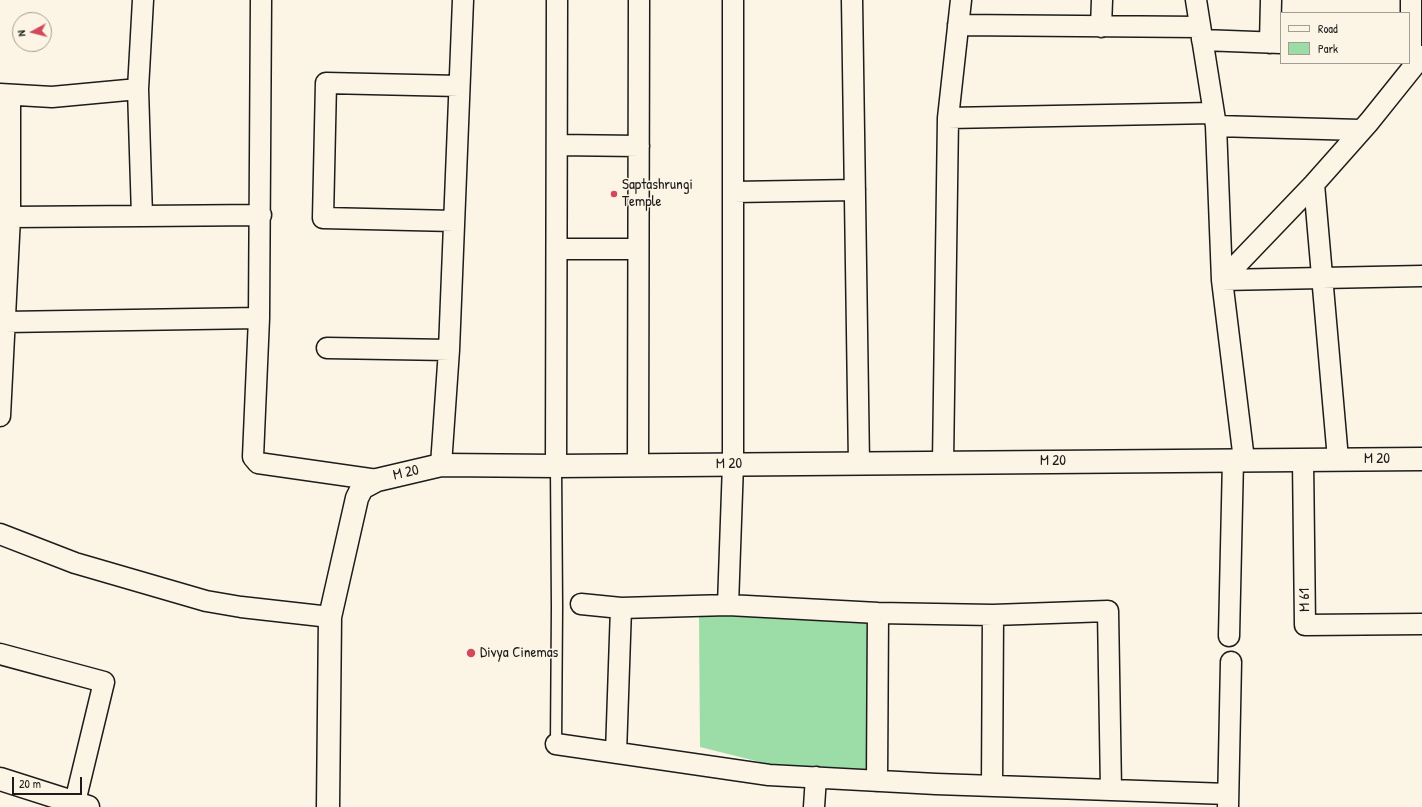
<!DOCTYPE html>
<html>
<head>
<meta charset="utf-8">
<style>
  body { margin:0 }
  #map { position:relative; width:1422px; height:807px; overflow:hidden; background:#fcf5e5; font-family:"Patrick Hand",sans-serif }
  canvas { display:block }
  .legend { position:absolute; left:1280px; top:12px; width:130px; height:52px; box-sizing:border-box; background:#fcf5e5; border:1px solid #a29e95; margin:0; padding:5px 7px; list-style:none; font-size:12px; color:#1c1c1c }
  .legend li { display:flex; align-items:center; gap:8px; height:20px }
  .legend b { width:20px; border:1px solid #a29e95 }
  .north { position:absolute; left:12px; top:12px; width:40px; height:40px; box-sizing:border-box; background:#fcf5e5; border:1px solid #a29e95; border-radius:50%; rotate:263deg; font-size:11px; font-weight:700; line-height:16px; text-align:center; color:#1c1c1c }
  .north::after { content:''; display:block; margin:auto; width:14px; height:18px; background:#d1495b; clip-path:polygon(50% 0,100% 100%,50% 72%,0 100%) }
  .scale { position:absolute; left:12px; top:777px; width:70px; height:18px; box-sizing:border-box; border:2px solid #1c1c1c; border-top:0; padding-left:5px; font-size:12px; line-height:14px; white-space:nowrap; color:#1c1c1c; -webkit-text-stroke:3px #fcf5e5; paint-order:stroke }
</style>
</head>
<body>
<div id="map">
<canvas width="1422" height="807"></canvas>
<ul class="legend">
<li><b style="height:5px;background:#fcf5e5"></b>Road</li>
<li><b style="height:11px;background:#9cdda7"></b>Park</li>
</ul>
<div class="north">N</div>
<div class="scale">20 m</div>
</div>
<script>
const g = document.querySelector('canvas').getContext('2d');
g.lineJoin = 'round';
function fill(path, color) {
  g.fillStyle = color;
  g.fill(path, 'evenodd');
}
function stroke(path, color, width, dash) {
  g.strokeStyle = color;
  g.lineWidth = width;
  g.lineCap = dash ? 'butt' : 'round';
  g.setLineDash(dash || []);
  g.stroke(path);
}
function write(font, color, halo, rows, align = 'center') {
  g.font = font + ' "Patrick Hand",sans-serif';
  g.lineWidth = 3;
  g.setLineDash([]);
  g.textBaseline = 'middle';
  g.strokeStyle = halo;
  g.fillStyle = color;
  for (const [text, x, y, turn = 0] of rows) {
    g.save();
    g.translate(x, y);
    g.rotate((+turn || 0) * Math.PI / 180);
    g.textAlign = isNaN(turn) ? turn : align;
    if (halo) g.strokeText(text, 0, 0);
    g.fillText(text, 0, 0);
    g.restore();
  }
}
const green = new Path2D(`
  M 699,615 L 871,617 L 869,771 L 792,770 L 700,747 Z`);
const lane = new Path2D(`
  M 556,466 L 557,607 L 556,744`);
const street = new Path2D(`
  M 261,0 L 259,318 L 253,457 L 258,463 L 377,480
  M 852,0 L 859,463
  M 1196,0 L 1216,126 L 1222,280 L 1244,460
  M 958,25 L 1200,27
  M 1101,27 L 1102,0
  M 1202,40 L 1281,43
  M 1270,43 L 1271,0
  M 1411,47 L 1411,0
  M 138,89 L 143,0
  M 0,94 L 52,97 L 138,89 L 142,216 L 10,217 L 0,416
  M 948,118 L 1213,113
  M 1216,126 L 1360,130
  M 557,145 L 639,146
  M 1314,184 L 1338,459
  M 734,192 L 855,190
  M 142,216 L 261,215
  M 10,217 L 10,95
  M 454,221 L 323,218 L 326,83 L 459,86
  M 557,249 L 638,249
  M 1222,280 L 1314,184 L 1369,122 L 1422,56
  M 1222,280 L 1422,276
  M 5,322 L 259,318
  M 327,348 L 449,350
  M 1303,460 L 1305,625 L 1422,624
  M 943,462 L 948,118 L 961,0
  M 441,465 L 449,350 L 463,0
  M 638,465 L 639,0
  M 556,466 L 557,0
  M 0,534 L 75,563 L 206,601 L 241,607 L 330,617
  M 581,604 L 621,608 L 728,605 L 878,613 L 993,615 L 1108,611 L 1111,790
  M 728,605 L 733,464 L 733,0
  M 1229,636 L 1233,460
  M 0,654 L 104,682 L 75,802
  M 556,744 L 769,775 L 936,784 L 1228,794
  M 616,753 L 621,608
  M 877,781 L 878,613
  M 992,786 L 993,615
  M 814,807 L 816,777
  M 1228,807 L 1231,662`);
const secondary = new Path2D(`
  M 0,779 L 88,807
  M 328,807 L 330,617 L 357,498 L 362,488 L 377,480 L 441,465 L 556,466 L 1422,459`);
const markers = [
  [614,194,4,"#d1495b"],
  [471,653,5,"#d1495b"]
];
const poiNames = [
  ["Saptashrungi",622,185],
  ["Temple",622,202],
  ["Divya Cinemas",480,653]
];
const streetNames = [
  ["M 20",1377,459],
  ["M 20",1053,461],
  ["M 20",729,464,-1],
  ["M 20",406,473,-13],
  ["M 61",1305,600,-91]
];
fill(green, '#9cdda7');
stroke(lane, '#1c1c1c', 13);
stroke(street, '#1c1c1c', 23);
stroke(secondary, '#1c1c1c', 25);
stroke(lane, '#fcf5e5', 10);
stroke(street, '#fcf5e5', 20);
stroke(secondary, '#fcf5e5', 22);
for (const [x, y, r, color] of markers) {
  const dot = new Path2D();
  dot.arc(x, y, r, 0, 2 * Math.PI);
  g.fillStyle = color;
  g.fill(dot);
  stroke(dot, '#fcf5e5', 1.5);
}
write('15px', '#1c1c1c', '#fcf5e5', poiNames, 'left');
write('15px', '#1c1c1c', '#fcf5e5', streetNames);
</script>
</body>
</html>
